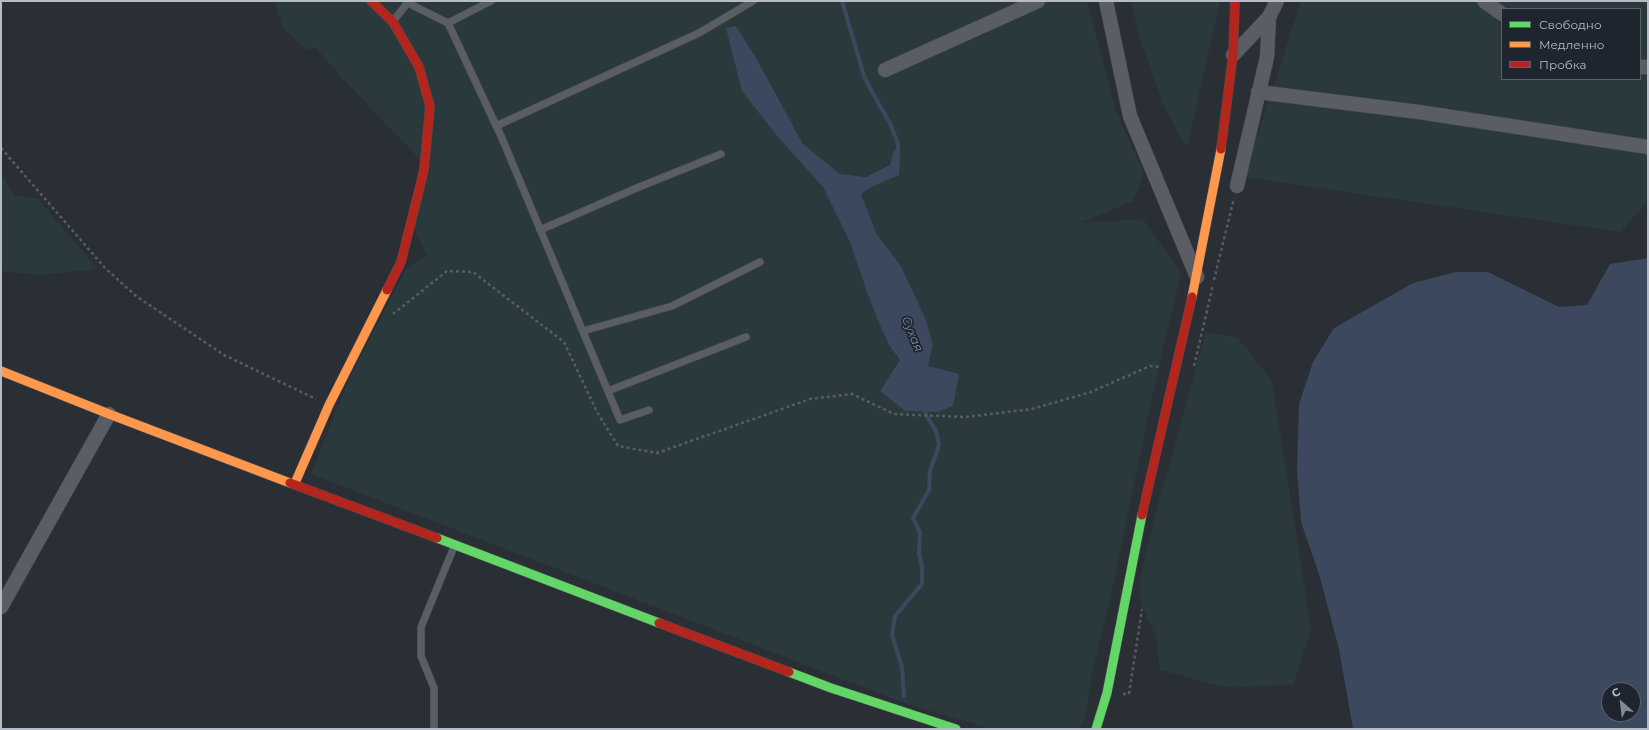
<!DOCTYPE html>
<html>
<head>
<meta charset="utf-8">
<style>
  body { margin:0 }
  #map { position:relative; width:1649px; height:730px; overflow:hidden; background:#2a2f35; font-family:Montserrat,sans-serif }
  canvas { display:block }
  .frame { position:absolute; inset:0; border:2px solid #b4bbc6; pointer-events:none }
  .legend { position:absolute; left:1501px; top:8px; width:140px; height:72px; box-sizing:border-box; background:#1e252f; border:1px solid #5a616b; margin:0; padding:5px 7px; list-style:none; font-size:12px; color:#b4bbc6 }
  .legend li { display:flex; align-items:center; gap:8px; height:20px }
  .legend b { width:20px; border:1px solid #5a616b }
  .north { position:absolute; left:1601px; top:682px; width:40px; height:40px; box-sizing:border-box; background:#1e252f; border:1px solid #5a616b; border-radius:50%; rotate:332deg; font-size:11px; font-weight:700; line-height:16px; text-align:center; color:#b4bbc6 }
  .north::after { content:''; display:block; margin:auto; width:14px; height:18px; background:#848a93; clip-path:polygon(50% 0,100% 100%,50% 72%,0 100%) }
</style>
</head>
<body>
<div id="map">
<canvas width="1649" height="730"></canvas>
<div class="frame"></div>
<ul class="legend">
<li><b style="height:5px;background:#63d668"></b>Свободно</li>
<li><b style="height:5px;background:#ff974d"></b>Медленно</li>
<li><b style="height:5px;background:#b3261e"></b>Пробка</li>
</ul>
<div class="north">С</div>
</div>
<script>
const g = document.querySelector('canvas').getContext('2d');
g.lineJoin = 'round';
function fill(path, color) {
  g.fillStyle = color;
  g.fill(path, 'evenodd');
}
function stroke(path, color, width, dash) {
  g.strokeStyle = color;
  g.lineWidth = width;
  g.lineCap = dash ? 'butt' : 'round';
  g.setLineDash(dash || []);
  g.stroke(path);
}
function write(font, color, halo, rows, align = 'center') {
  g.font = font + ' Montserrat,sans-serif';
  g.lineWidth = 3.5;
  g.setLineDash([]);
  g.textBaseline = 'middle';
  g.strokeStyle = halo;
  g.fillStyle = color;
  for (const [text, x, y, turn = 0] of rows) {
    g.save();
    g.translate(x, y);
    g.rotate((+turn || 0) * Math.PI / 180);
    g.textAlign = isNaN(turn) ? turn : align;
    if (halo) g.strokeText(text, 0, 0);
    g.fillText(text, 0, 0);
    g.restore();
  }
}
const green = new Path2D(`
  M 274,1 L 1087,1 L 1116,111 L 1144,173 L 1133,201 L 1081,223 L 1143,219 L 1181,273 L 1155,383 L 1110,600 L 1091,678 L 1085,719 L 1078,729 L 991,729 L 907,704 L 311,474 L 349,379 L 406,269 L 427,255 L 413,226 L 430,170 L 343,79 L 315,47 L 307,50 L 283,28 ZM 736,26 L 755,56 L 803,144 L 840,174 L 866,177 L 890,165 L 894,151 L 899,175 L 872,187 L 861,194 L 876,233 L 901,266 L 926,320 L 933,345 L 928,366 L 938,412 L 905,411 L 880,391 L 900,360 L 889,345 L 879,323 L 867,292 L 850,242 L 823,187 L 778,137 Z
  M 1131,1 L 1220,1 L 1187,148 L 1165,109 L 1140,39 Z
  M 1301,1 L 1648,1 L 1648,200 L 1621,232 L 1244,177 ZM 1502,9 L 1640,9 L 1640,79 L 1502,79 Z
  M 1,175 L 16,196 L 37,198 L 98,269 L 41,275 L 1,271 Z
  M 1206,332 L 1238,338 L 1272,381 L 1311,629 L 1293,685 L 1224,687 L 1160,670 L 1156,637 L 1141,603 L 1139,583 L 1154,520 Z`);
const water = new Path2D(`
  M 736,26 L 755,56 L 803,144 L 840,174 L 866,177 L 890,165 L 894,150 L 899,151 L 900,156 L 899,175 L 872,187 L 861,194 L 876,233 L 901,266 L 926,320 L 933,345 L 928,366 L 959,374 L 953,406 L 938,412 L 905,411 L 880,391 L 900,360 L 889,345 L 879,323 L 867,292 L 850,242 L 823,187 L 778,137 L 742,91 L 726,28 Z
  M 1648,258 L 1648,729 L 1353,729 L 1339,649 L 1319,574 L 1301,522 L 1297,470 L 1299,404 L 1313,362 L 1334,328 L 1413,283 L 1456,272 L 1488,272 L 1559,307 L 1587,305 L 1610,264 ZM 1609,690 L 1633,690 L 1633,714 L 1609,714 Z`);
const stream = new Path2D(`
  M 842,1 L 864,76 L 872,92 L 890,123 L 898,144 L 898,155
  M 904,696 L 902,667 L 892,635 L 895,616 L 922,584 L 922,567 L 919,553 L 920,532 L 913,518 L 929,490 L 930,471 L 939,445 L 936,431 L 926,415 L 924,407`);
const path = new Path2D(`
  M 1,148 L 105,268 L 136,296 L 224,355 L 316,399
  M 1214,280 L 1234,198
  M 393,314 L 447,271 L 473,272 L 564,342 L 597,412 L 618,446 L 657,453 L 810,399 L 852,394 L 894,414 L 966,417 L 1032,409 L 1091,392 L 1150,366 L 1160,367
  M 1194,366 L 1213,285
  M 1123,694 L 1129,694 L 1142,609`);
const lane = new Path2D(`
  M 408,3 L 448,23 L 491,1
  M 394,20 L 409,1
  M 448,23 L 501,136 L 620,420 L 649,410
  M 496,126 L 699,33 L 753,1
  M 540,230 L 639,187 L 721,154
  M 583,331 L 672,306 L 760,262
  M 608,391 L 746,337
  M 434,729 L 434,688 L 421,656 L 421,627 L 454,547`);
const street = new Path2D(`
  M 1106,1 L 1130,116 L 1197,277
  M 1484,1 L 1502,14
  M 1233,55 L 1269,17 L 1277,1
  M 1640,67 L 1648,67
  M 885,70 L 1038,1
  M 1258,92 L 1419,112 L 1648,147
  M 1237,186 L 1267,57 L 1269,17
  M 1,607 L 109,414`);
const fast = new Path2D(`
  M 437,538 L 659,623
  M 789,672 L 831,688 L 956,729
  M 1096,729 L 1107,693 L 1142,515`);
const slow = new Path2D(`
  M 1192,297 L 1221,149
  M 1,371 L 109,414 L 290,483
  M 295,483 L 329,405 L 387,290`);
const jam = new Path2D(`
  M 371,1 L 393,22 L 419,67 L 430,106 L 424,170 L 401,262 L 387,290
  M 1221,149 L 1233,55 L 1235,1
  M 290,483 L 437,538
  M 1142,515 L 1192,297
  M 659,623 L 789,672`);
const waterNames = [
  ["Сухая",912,334,68]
];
fill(green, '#2a3a3c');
fill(water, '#3b485d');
stroke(stream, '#3b485d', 4);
stroke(lane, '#484b50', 8);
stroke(street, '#484b50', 15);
stroke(fast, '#484b50', 10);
stroke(slow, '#484b50', 10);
stroke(jam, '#484b50', 10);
stroke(path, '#585c60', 2.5, [3, 3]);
stroke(lane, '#5a5d63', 7);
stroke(street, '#5a5d63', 14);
stroke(fast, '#63d668', 9);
stroke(slow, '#ff974d', 9);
stroke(jam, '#b3261e', 9);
write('italic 12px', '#7f91aa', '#1e252f', waterNames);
</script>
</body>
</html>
